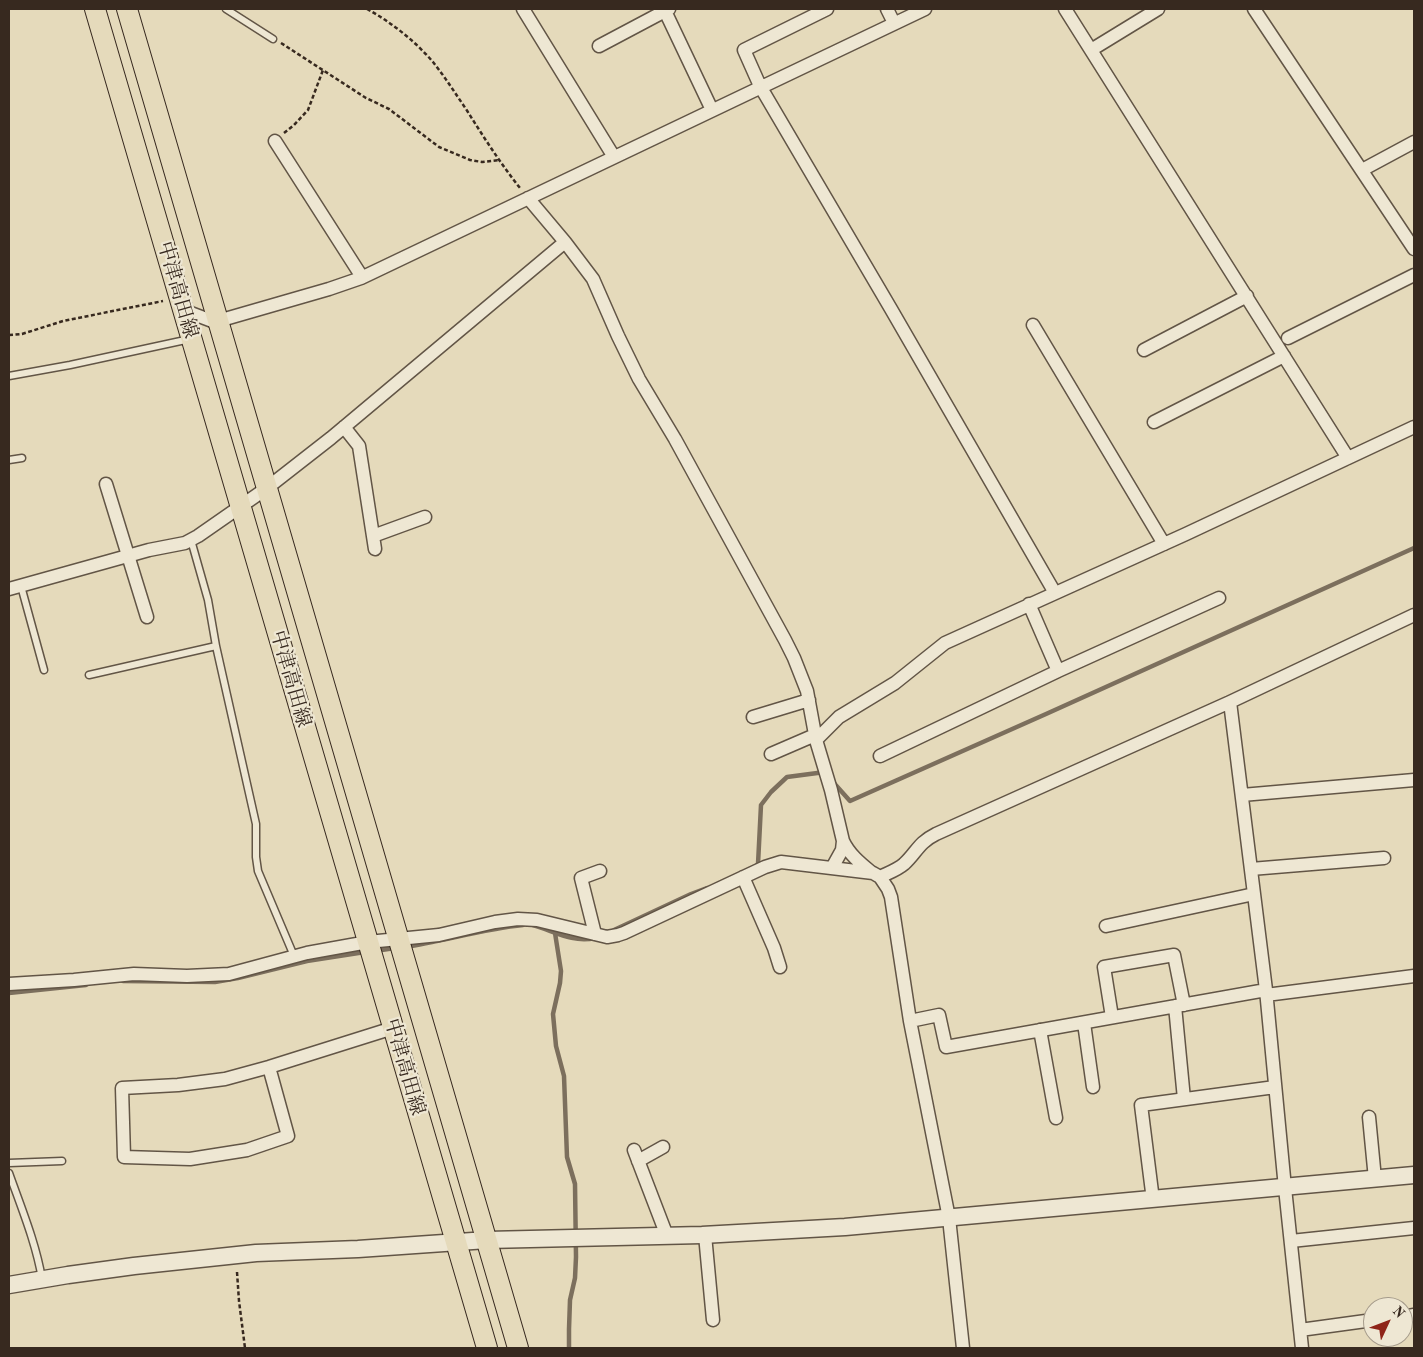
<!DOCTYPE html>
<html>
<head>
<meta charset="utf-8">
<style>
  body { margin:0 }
  #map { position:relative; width:1423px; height:1357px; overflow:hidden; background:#e5dabb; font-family:"Old Standard TT",serif }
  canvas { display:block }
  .frame { position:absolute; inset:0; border:10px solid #37291f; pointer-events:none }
  .north { position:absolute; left:1363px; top:1297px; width:50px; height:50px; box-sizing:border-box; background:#eee7d3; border:1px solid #a59b8b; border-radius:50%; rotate:47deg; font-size:14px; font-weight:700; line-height:20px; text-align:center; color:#37291f }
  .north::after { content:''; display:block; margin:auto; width:18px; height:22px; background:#8f2418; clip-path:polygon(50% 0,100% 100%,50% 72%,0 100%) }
</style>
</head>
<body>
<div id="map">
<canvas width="1423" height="1357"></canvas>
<div class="frame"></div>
<div class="north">N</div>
</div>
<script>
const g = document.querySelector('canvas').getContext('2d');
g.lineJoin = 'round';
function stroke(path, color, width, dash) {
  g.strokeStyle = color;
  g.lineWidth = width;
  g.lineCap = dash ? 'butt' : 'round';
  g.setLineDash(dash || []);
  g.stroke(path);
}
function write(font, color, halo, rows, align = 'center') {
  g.font = font + ' "Old Standard TT","Noto Serif JP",serif';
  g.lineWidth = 4.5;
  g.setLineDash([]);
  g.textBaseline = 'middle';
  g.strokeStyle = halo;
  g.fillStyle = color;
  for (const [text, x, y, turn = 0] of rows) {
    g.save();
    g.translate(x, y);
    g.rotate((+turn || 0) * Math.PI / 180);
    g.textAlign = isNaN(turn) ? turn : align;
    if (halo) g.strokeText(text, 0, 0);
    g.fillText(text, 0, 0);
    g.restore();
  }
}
const stream = new Path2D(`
  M 833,782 L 850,801 L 1046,714 L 1414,548
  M 755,867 L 758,864 L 761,805 L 771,792 L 787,777 L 825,772
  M 533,925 C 554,931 572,943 595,938
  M 614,930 L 691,894 L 707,888
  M 555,933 L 561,971 L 560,983 L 553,1014 L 556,1046 L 564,1076 L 567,1157 L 575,1184 L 576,1257 L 575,1278 L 570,1300 L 569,1329 L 569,1348
  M 405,947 C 444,941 483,929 523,925
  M 375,951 L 395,948
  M 123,981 L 215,982 L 238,978 L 307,961 L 365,952
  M 9,993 L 86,985`);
const path = new Path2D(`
  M 367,9 C 391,22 415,41 433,62 C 445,77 455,93 466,109 C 483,136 500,163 520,188
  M 281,43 L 366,98 L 389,109 L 439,147 L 470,160 L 482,162 L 499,160
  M 284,133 L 294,125 L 308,110 L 323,70
  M 9,335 L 22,334 L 63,321 L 163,301
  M 237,1272 L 239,1301 L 245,1348`);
const service = new Path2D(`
  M 226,9 L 273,39
  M 9,376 L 70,365 L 190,339
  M 9,460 L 22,458
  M 191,540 L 208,600 L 216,646 L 256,824 L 256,857 L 258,871 L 294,956
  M 21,586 L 44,670
  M 89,675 L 216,646
  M 9,1163 L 62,1161
  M 9,1173 C 21,1207 36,1243 42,1279`);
const minor = new Path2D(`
  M 523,9 L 614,157
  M 669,9 L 665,11 L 712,110
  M 827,9 L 744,50 L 760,86 L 891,309 L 1055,593
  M 887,9 L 894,23
  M 1065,9 L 1348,458
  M 1254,9 L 1414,249
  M 599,46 L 665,11
  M 1091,50 L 1158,9
  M 275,141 L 362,277
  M 1362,170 L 1414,142
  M 528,198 L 565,242 L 593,279 L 618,336 L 639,379 L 675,439 L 785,640 L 794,658 L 807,691 L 816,740 L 831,790 L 843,841 C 849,854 860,863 871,872
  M 183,310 L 212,321 L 218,321 L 329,289 L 361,278 L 925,9
  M 1033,325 L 1164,544
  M 1288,338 L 1414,275
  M 1144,350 L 1247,296
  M 1154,422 L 1284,356
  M 344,427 L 359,446 L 375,549
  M 106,484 L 147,617
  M 373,536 L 425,517
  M 9,589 L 149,550 L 185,543 L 198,536 L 267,488 L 331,438 L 565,242
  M 1029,604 L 1058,671 L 1219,598
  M 1230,702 L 1266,990 L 1285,1188 L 1302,1348
  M 753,717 L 809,700
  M 816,740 L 839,717 L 895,683 L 945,643 L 1186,534 L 1414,427
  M 771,754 L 815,735
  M 880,756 L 1058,671
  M 1242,795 L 1414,780
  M 832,868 L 842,850 L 843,841
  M 1251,869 L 1384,858
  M 743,877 L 774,948 L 780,967
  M 880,877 L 888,889 L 891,897 L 910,1021 L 949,1218 L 963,1348
  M 1106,926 L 1254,894
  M 595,934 L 581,878 L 600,871
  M 9,984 L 74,980 L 134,974 L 187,976 L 229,974 L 307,953 L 368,942 L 439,935 L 495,922 L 518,919 L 537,920 L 607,937 L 618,935 L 624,933 L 765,867 L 781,862 L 873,873 L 880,877 C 888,873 897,870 904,864 C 917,852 918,843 936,834 L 1230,702 L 1414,615
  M 1266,995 L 1414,976
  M 1175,1006 L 1184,1099
  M 1112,1017 L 1104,967 L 1174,955 L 1184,1005
  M 910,1021 L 939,1015 L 946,1047 L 1266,990
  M 1084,1023 L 1093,1087
  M 1040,1030 L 1056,1118
  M 269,1067 L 288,1136 L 247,1150 L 190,1159 L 124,1157 L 122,1088 L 178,1085 L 225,1079 L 269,1067 L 393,1028
  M 1369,1117 L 1375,1179
  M 634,1150 L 667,1236
  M 638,1161 L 663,1147
  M 1153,1200 L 1141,1105 L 1275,1087
  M 705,1235 L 713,1320
  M 1291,1241 L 1414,1228
  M 1403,1317 L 1414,1315
  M 1300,1330 L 1373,1320`);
const tertiary = new Path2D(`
  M 9,1285 L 68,1275 L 134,1266 L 256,1253 L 358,1249 L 487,1240 L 702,1235 L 845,1227 L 1414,1175`);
const primary = new Path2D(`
  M 95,9 L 487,1348
  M 127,9 L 518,1348`);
const streetNames = [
  ["中津高田線",177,290,74],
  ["中津高田線",290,679,74],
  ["中津高田線",404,1067,74]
];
stroke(stream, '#7c6f5d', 4.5);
stroke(service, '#625546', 9);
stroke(minor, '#625546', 15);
stroke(tertiary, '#625546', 19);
stroke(primary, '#37291f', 22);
stroke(path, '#37291f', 2.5, [4, 2.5]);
stroke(service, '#eee7d3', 6);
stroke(minor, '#eee7d3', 12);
stroke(tertiary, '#eee7d3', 16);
stroke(primary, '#e5dabb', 20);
write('20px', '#37291f', '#eee7d3', streetNames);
</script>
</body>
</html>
